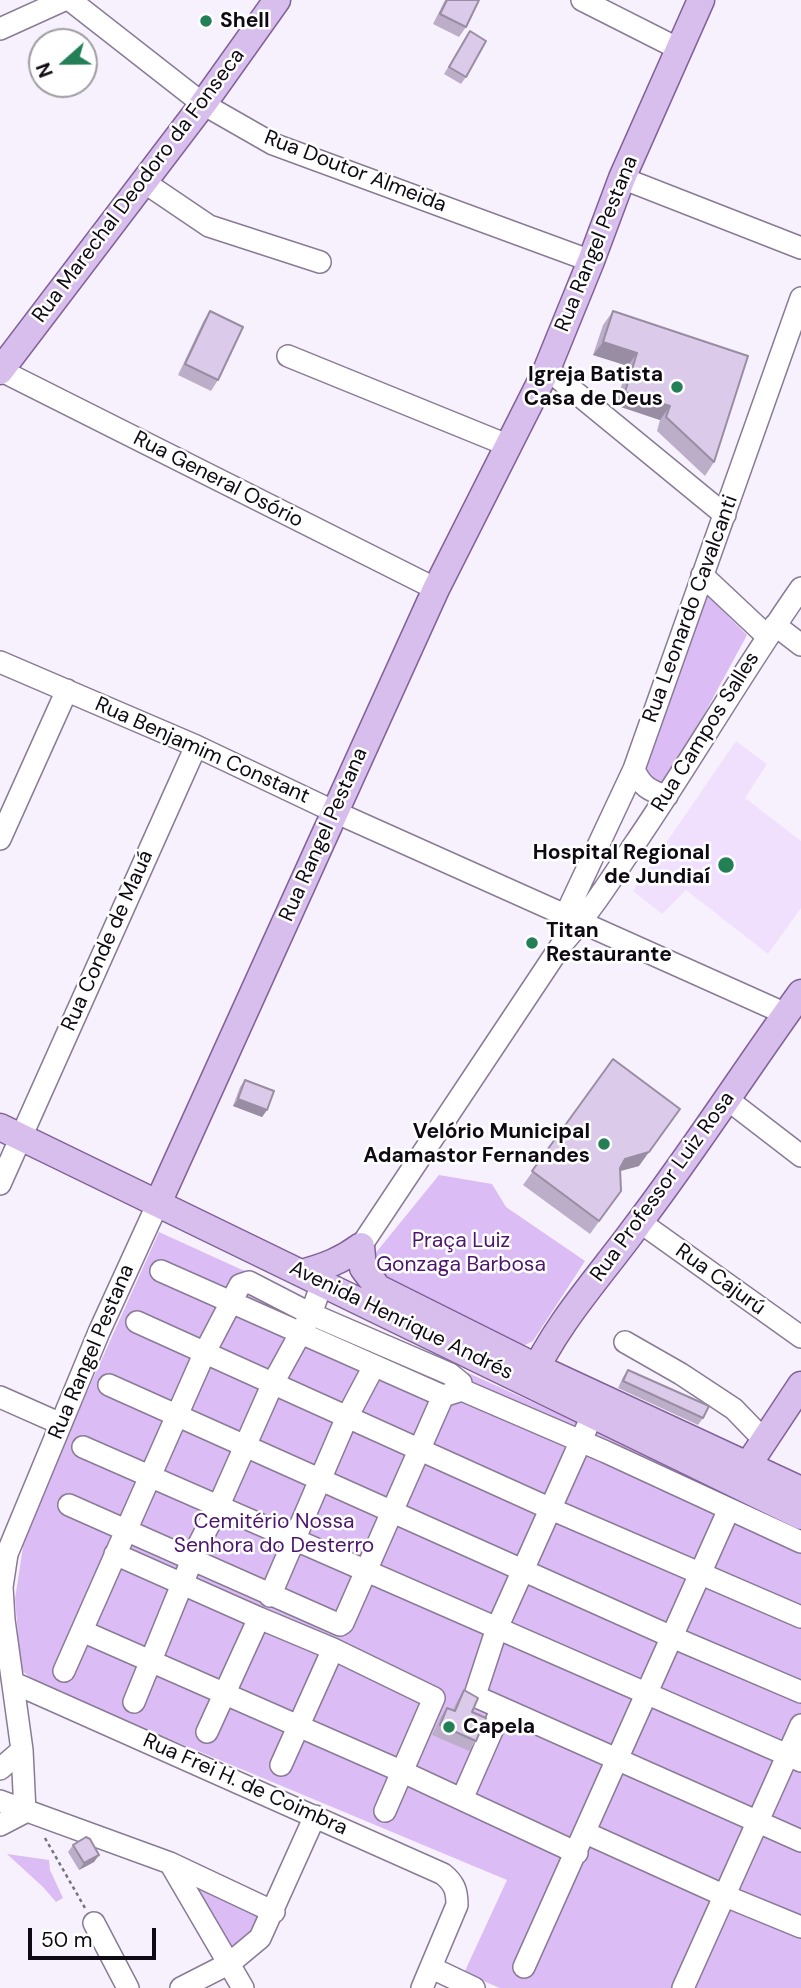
<!DOCTYPE html>
<html>
<head>
<meta charset="utf-8">
<style>
  body { margin:0 }
  #map { position:relative; width:801px; height:1988px; overflow:hidden; background:#f7f1fd; font-family:"DM Sans",sans-serif }
  canvas { display:block }
  .north { position:absolute; left:28px; top:28px; width:70px; height:70px; box-sizing:border-box; background:#fff; border:2px solid #9f9da1; border-radius:50%; rotate:249deg; font-size:19px; font-weight:700; line-height:28px; text-align:center; color:#0f0913 }
  .north::after { content:''; display:block; margin:auto; width:24px; height:32px; background:#237f56; clip-path:polygon(50% 0,100% 100%,50% 72%,0 100%) }
  .scale { position:absolute; left:28px; top:1928px; width:128px; height:32px; box-sizing:border-box; border:4px solid #0f0913; border-top:0; padding-left:9px; font-size:21px; line-height:24px; white-space:nowrap; color:#0f0913; -webkit-text-stroke:5px #fff; paint-order:stroke }
</style>
</head>
<body>
<div id="map">
<canvas width="801" height="1988"></canvas>
<div class="north">N</div>
<div class="scale">50 m</div>
</div>
<script>
const g = document.querySelector('canvas').getContext('2d');
g.lineJoin = 'round';
function fill(path, color) {
  g.fillStyle = color;
  g.fill(path, 'evenodd');
}
function stroke(path, color, width, dash) {
  g.strokeStyle = color;
  g.lineWidth = width;
  g.lineCap = dash ? 'butt' : 'round';
  g.setLineDash(dash || []);
  g.stroke(path);
}
function write(font, color, halo, rows, align = 'center') {
  g.font = font + ' "DM Sans",sans-serif';
  g.lineWidth = 5;
  g.setLineDash([]);
  g.textBaseline = 'middle';
  g.strokeStyle = halo;
  g.fillStyle = color;
  for (const [text, x, y, turn = 0] of rows) {
    g.save();
    g.translate(x, y);
    g.rotate((+turn || 0) * Math.PI / 180);
    g.textAlign = isNaN(turn) ? turn : align;
    if (halo) g.strokeText(text, 0, 0);
    g.fillText(text, 0, 0);
    g.restore();
  }
}
const built = new Path2D(`
  M 736,741 L 767,764 L 745,798 L 801,841 L 801,908 L 768,954 L 686,890 L 662,914 L 633,891 Z`);
const green = new Path2D(`
  M 705,593 L 747,635 L 668,781 C 658,788 653,781 646,773 L 648,756 Z
  M 439,1175 L 492,1184 L 506,1207 L 585,1261 L 533,1341 L 521,1347 L 507,1343 L 365,1266 Z
  M 159,1232 L 587,1427 L 801,1531 L 801,1988 L 500,1988 L 464,1973 L 507,1880 L 40,1685 L 21,1670 L 15,1599 L 24,1540 L 70,1430 Z
  M 7,1854 L 49,1860 L 50,1870 L 63,1898 L 56,1902 L 43,1887 Z
  M 188,1883 L 264,1916 L 251,1936 L 232,1953 Z`);
const path = new Path2D(`
  M 45,1838 L 85,1908`);
const minor = new Path2D(`
  M 70,0 L 203,104 L 273,144 L 591,261
  M 582,0 L 679,49
  M 0,29 L 64,0
  M 622,178 L 801,248
  M 144,182 L 209,226 L 320,262
  M 288,356 L 507,445
  M 547,369 L 725,515
  M 0,370 L 436,589
  M 702,575 L 767,636
  M 775,625 L 801,645
  M 0,662 L 196,746 L 335,812 L 786,1014
  M 634,769 C 641,786 649,791 667,796
  M 0,839 L 67,690
  M 564,927 L 566,914 L 634,769 L 801,298
  M 727,1099 L 801,1156
  M 0,1184 L 196,746
  M 640,1222 L 801,1337
  M 361,1246 L 562,944 C 589,914 611,879 634,845 C 692,760 742,672 801,588
  M 161,1271 L 443,1396 L 462,1390 L 606,1452 L 801,1542
  M 137,1322 L 551,1509 L 801,1617
  M 625,1342 L 681,1374 L 734,1409 L 764,1440
  M 109,1385 L 672,1637 L 801,1692
  M 0,1397 L 61,1424
  M 587,1427 L 497,1628 L 476,1692 L 477,1697 L 801,1841
  M 83,1447 L 801,1761
  M 69,1505 L 340,1625 L 343,1623 L 443,1396
  M 115,1554 L 259,1618 L 207,1732
  M 270,1596 L 347,1417 L 374,1366
  M 259,1618 L 333,1649 L 434,1698 L 385,1811
  M 82,1631 L 403,1772 L 577,1853
  M 64,1671 L 205,1352 L 240,1285 L 249,1282 L 311,1314 L 450,1374 L 461,1383 L 462,1390
  M 14,1683 L 443,1874 C 454,1883 457,1890 457,1905 L 422,1988
  M 134,1702 L 196,1550 L 219,1505 L 273,1383 L 311,1314 L 322,1283
  M 281,1765 L 333,1649
  M 0,1769 L 22,1750
  M 462,1799 L 502,1708
  M 0,1801 L 170,1863 L 274,1912
  M 25,1812 L 22,1750 L 4,1620 L 2,1587 L 7,1554 L 99,1332 L 158,1203
  M 0,1825 L 25,1812
  M 586,1833 L 723,1895 L 801,1927
  M 170,1863 L 243,1988
  M 94,1923 L 128,1988
  M 524,1967 L 729,1509
  M 432,1968 L 474,1988
  M 181,1988 L 230,1963 L 260,1938 L 315,1816
  M 683,1988 L 801,1725`);
const major = new Path2D(`
  M 0,371 L 203,104 L 277,0
  M 0,1127 L 801,1516
  M 158,1203 L 436,589 L 547,369 L 591,261 L 622,178 L 701,0
  M 301,1273 C 325,1267 342,1260 361,1246 L 363,1268 L 378,1288 L 536,1367 L 801,1490
  M 530,1382 C 555,1324 601,1275 638,1224 C 695,1149 746,1069 801,993
  M 732,1471 L 748,1465 L 801,1385`);
const wall = new Path2D(`
  M 445,0 L 479,0 L 466,27 L 459,37 L 433,24 Z
  M 470,31 L 466,77 L 461,84 L 444,74 Z
  M 210,311 L 218,380 L 211,391 L 178,375 L 203,322 Z
  M 613,311 L 714,462 L 705,476 L 657,431 L 660,420 L 615,405 L 628,366 L 593,355 L 603,325 Z
  M 613,1059 L 639,1166 L 621,1171 L 621,1191 L 590,1234 L 523,1185 Z
  M 245,1080 L 267,1110 L 262,1117 L 233,1106 L 240,1087 Z
  M 628,1370 L 703,1418 L 698,1425 L 618,1388 L 623,1377 Z
  M 464,1690 L 472,1712 L 476,1741 L 469,1751 L 432,1735 L 440,1718 L 447,1708 L 453,1710 L 457,1701 Z
  M 73,1845 L 99,1855 L 94,1862 L 79,1870 L 68,1852 Z`);
const shadedWall = new Path2D(`
  M 603,342 L 637,353 L 628,366 L 593,355 Z
  M 625,392 L 670,406 L 660,420 L 615,405 Z
  M 238,1099 L 267,1110 L 262,1117 L 233,1106 Z
  M 680,1109 L 639,1166 L 616,1172 L 625,1159 Z
  M 99,1855 L 94,1862 L 79,1870 L 84,1863 Z`);
const building = new Path2D(`
  M 447,0 L 479,0 L 466,27 L 440,14 Z
  M 470,31 L 486,41 L 466,77 L 449,67 Z
  M 210,311 L 243,327 L 218,380 L 185,364 Z
  M 613,311 L 748,356 L 714,462 L 666,417 L 670,406 L 625,392 L 637,353 L 603,342 Z
  M 613,1059 L 680,1109 L 649,1152 L 625,1159 L 620,1168 L 621,1191 L 599,1221 L 532,1171 Z
  M 245,1080 L 274,1091 L 267,1110 L 238,1099 Z
  M 628,1370 L 709,1406 L 703,1418 L 623,1381 Z
  M 464,1690 L 478,1698 L 472,1712 L 486,1718 L 476,1741 L 440,1725 L 447,1708 L 455,1711 Z
  M 86,1837 L 90,1839 L 99,1855 L 84,1863 L 73,1845 Z`);
const markers = [
  [206,21,7,"#237f56"],
  [677,387,7,"#237f56"],
  [726,865,9,"#237f56"],
  [532,943,7,"#237f56"],
  [604,1144,7,"#237f56"],
  [449,1727,7,"#237f56"]
];
const poiNames = [
  ["Shell",220,21],
  ["Igreja Batista",663,375,"right"],
  ["Casa de Deus",663,399,"right"],
  ["Hospital Regional",710,853,"right"],
  ["de Jundiaí",710,877,"right"],
  ["Titan",546,931],
  ["Restaurante",546,955],
  ["Velório Municipal",590,1132,"right"],
  ["Adamastor Fernandes",590,1156,"right"],
  ["Capela",463,1727]
];
const streetNames = [
  ["Rua Doutor Almeida",355,172,21],
  ["Rua Marechal Deodoro da Fonseca",139,186,-53],
  ["Rua Rangel Pestana",597,244,-68],
  ["Rua General Osório",218,480,27],
  ["Rua Leonardo Cavalcanti",691,609,-70],
  ["Rua Campos Salles",706,732,-58],
  ["Rua Benjamim Constant",202,751,24],
  ["Rua Rangel Pestana",324,835,-66],
  ["Rua Conde de Mauá",108,941,-66],
  ["Rua Professor Luiz Rosa",663,1187,-54],
  ["Rua Cajurú",720,1280,36],
  ["Avenida Henrique Andrés",401,1321,26],
  ["Rua Rangel Pestana",92,1352,-67],
  ["Rua Frei H. de Coimbra",245,1785,24]
];
const parkNames = [
  ["Praça Luiz",461,1241],
  ["Gonzaga Barbosa",461,1265],
  ["Cemitério Nossa",274,1522],
  ["Senhora do Desterro",274,1546]
];
fill(built, '#f0e0fe');
fill(green, '#dbbcf5');
stroke(minor, '#897a96', 24);
stroke(major, '#806298', 29);
stroke(path, '#78727d', 2.5, [3.5, 3.5]);
stroke(minor, '#fff', 21);
stroke(major, '#d7beec', 26);
fill(wall, '#bcaec8');
fill(shadedWall, '#998da3');
fill(building, '#dbcae9');
stroke(building, '#998da3', 2);
for (const [x, y, r, color] of markers) {
  const dot = new Path2D();
  dot.arc(x, y, r, 0, 2 * Math.PI);
  g.fillStyle = color;
  g.fill(dot);
  stroke(dot, '#fff', 2.5);
}
write('bold 21px', '#0f0913', '#fff', poiNames, 'left');
write('21px', '#0f0913', '#fff', streetNames);
write('21px', '#4c146c', '#fff', parkNames);
</script>
</body>
</html>
